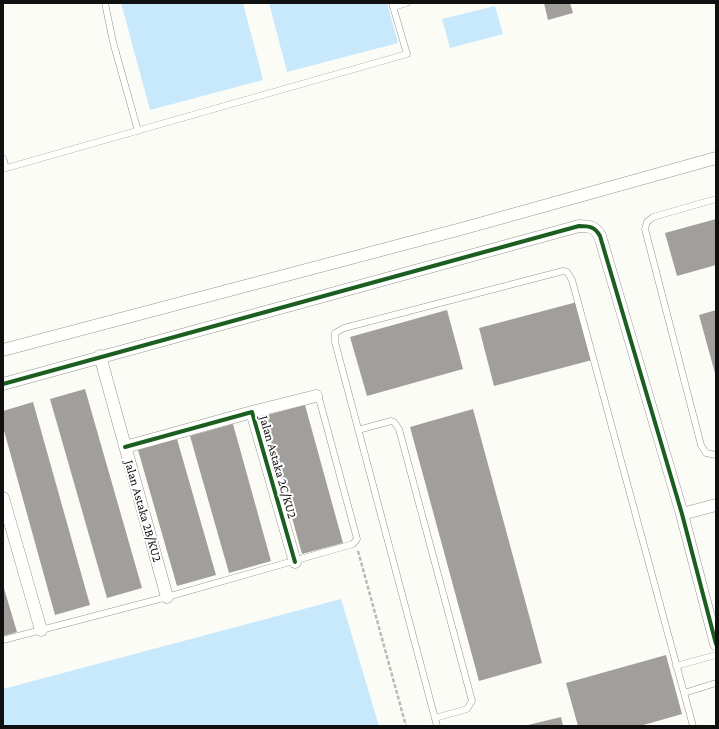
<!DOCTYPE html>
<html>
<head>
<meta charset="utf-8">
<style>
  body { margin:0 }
  #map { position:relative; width:719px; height:729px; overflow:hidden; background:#fcfcf7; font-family:"Crimson Pro",serif }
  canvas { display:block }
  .frame { position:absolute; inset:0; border:4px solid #101010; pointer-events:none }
</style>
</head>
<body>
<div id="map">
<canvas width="719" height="729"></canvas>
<div class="frame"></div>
</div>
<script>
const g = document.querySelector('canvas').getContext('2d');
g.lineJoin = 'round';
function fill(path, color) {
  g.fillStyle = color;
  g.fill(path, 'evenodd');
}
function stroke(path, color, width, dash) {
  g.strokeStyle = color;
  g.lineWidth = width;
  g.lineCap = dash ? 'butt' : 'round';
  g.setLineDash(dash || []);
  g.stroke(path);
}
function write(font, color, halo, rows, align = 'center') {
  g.font = font + ' "Crimson Pro",serif';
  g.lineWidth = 4;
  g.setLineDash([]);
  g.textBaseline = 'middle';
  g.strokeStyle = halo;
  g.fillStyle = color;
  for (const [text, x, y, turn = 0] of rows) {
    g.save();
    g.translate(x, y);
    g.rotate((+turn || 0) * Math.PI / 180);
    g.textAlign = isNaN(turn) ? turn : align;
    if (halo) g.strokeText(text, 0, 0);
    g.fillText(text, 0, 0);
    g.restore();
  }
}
const water = new Path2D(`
  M 121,3 L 243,3 L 263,80 L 150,110 Z
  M 269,3 L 387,3 L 398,43 L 287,72 Z
  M 495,6 L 503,34 L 450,48 L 442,19 Z
  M 341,599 L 379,726 L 3,726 L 3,689 Z`);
const building = new Path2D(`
  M 544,3 L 570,3 L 573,13 L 548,20 Z
  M 716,219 L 716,265 L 677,276 L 665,233 Z
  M 577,302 L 592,360 L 494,386 L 479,328 Z
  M 447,310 L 463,369 L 367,396 L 350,337 Z
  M 716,310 L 716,377 L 699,315 Z
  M 85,389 L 142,588 L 107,598 L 50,399 Z
  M 33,402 L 90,605 L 55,615 L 3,427 L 3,411 Z
  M 305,405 L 343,543 L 302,554 L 264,416 Z
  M 473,409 L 542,663 L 479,681 L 410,427 Z
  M 233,424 L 271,561 L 229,573 L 190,436 Z
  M 177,439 L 216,575 L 177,586 L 138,450 Z
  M 3,585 L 17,632 L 3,636 Z
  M 666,655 L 682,714 L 640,726 L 578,726 L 566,683 Z
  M 561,717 L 563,726 L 528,726 L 528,725 Z`);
const path = new Path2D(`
  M 358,551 L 406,726`);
const service = new Path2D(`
  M 105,3 L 113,42 L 138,131
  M 393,7 L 407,3
  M 3,158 L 6,168
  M 3,169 L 407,54 L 392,3
  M 716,199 L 653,217 L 647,222 L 645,229 L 701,445 L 706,453 L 716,455
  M 358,430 L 391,421 L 394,422 L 399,429 L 472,701 L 467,709 L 435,718
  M 3,640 L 167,597 L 353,544 L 357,539 L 319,398 L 316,396
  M 676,666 L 716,655
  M 684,693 L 716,683
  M 437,726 L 335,342 L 335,333 L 344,328 L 563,271 L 567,272 L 572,280 L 693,726`);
const minor = new Path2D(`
  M 3,350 L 461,229 L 716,158
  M 100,356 L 167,597
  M 3,384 L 579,226 C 590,226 595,227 600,236 L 682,514 L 716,644
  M 252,412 L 316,396
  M 125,447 L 252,412 L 295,562
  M 3,498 L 41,630
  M 682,514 L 716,505`);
const cycleway = new Path2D(`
  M 3,384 L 579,226 C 590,226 595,227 600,236 L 682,514 L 716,644
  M 125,447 L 252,412 L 295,562`);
const streetNames = [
  ["Jalan Astaka 2C/KU2",278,467,74],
  ["Jalan Astaka 2B/KU2",143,511,74]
];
fill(water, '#c8e8fb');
fill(building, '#a19e9b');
stroke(service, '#969694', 7);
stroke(minor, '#969694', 13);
stroke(path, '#b9b9b8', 2.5, [4, 2]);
stroke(service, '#fffffe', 6);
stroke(minor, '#fffffe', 12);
stroke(cycleway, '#1b5e20', 4);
write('13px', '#101010', '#fff', streetNames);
</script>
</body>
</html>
